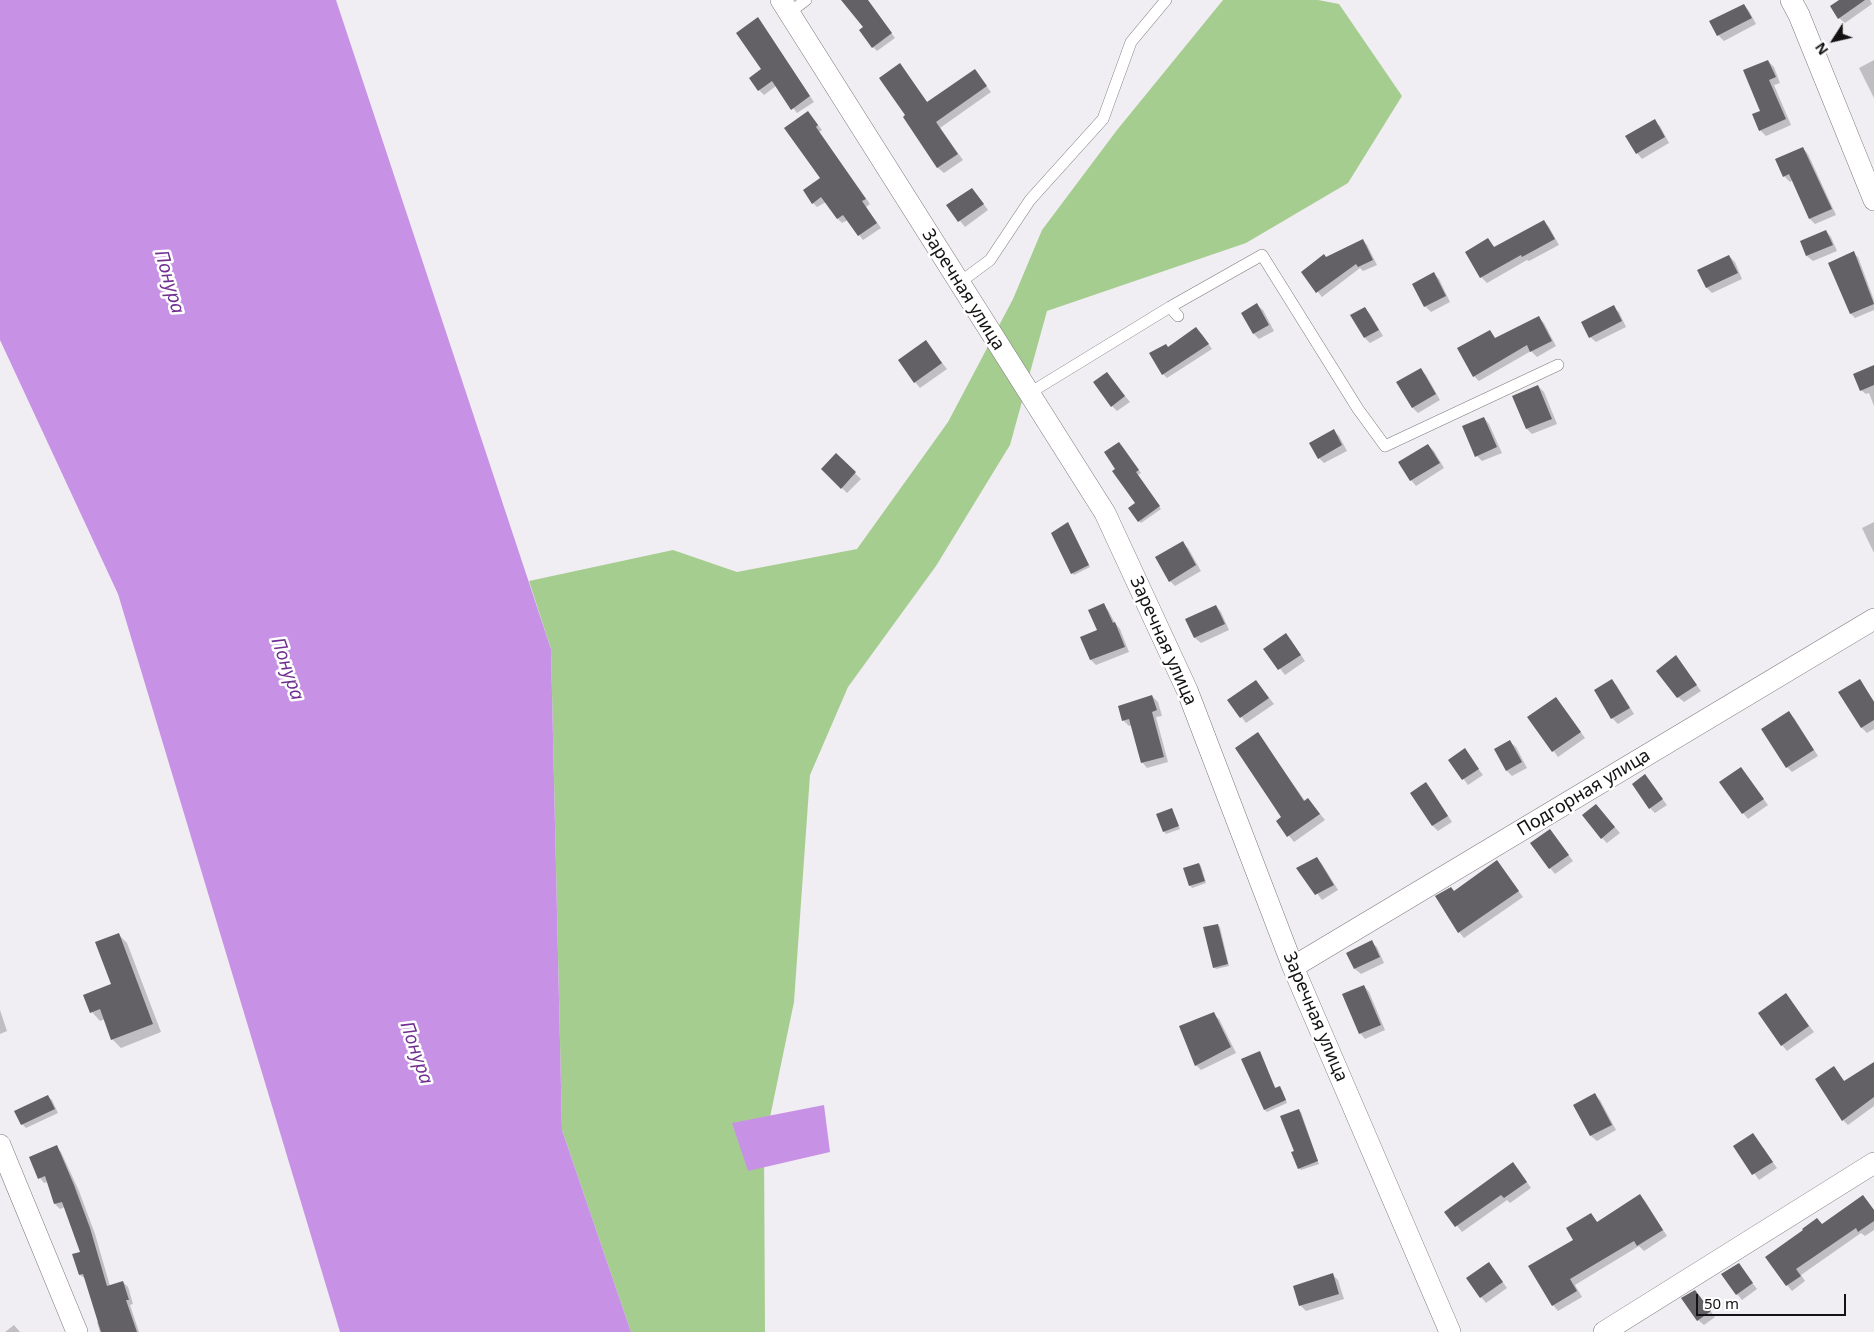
<!DOCTYPE html>
<html>
<head>
<meta charset="utf-8">
<style>
  body { margin:0 }
  #map { position:relative; width:1874px; height:1332px; overflow:hidden; background:#f1eef3; font-family:"Noto Sans",sans-serif }
  canvas { display:block }
  .north { position:absolute; left:1809px; top:15px; width:50px; height:50px; -webkit-text-stroke:4px #fff; paint-order:stroke; rotate:235deg; font-size:14px; font-weight:700; line-height:20px; text-align:center; color:#141314 }
  .north::after { content:''; display:block; margin:auto; width:18px; height:22px; background:#141314; clip-path:polygon(50% 0,100% 100%,50% 72%,0 100%) }
  .scale { position:absolute; left:1696px; top:1294px; width:150px; height:22px; box-sizing:border-box; border:2px solid #141314; border-top:0; padding-left:6px; font-size:15px; line-height:18px; white-space:nowrap; color:#141314; -webkit-text-stroke:4px #fff; paint-order:stroke }
</style>
</head>
<body>
<div id="map">
<canvas width="1874" height="1332"></canvas>
<div class="north">N</div>
<div class="scale">50 m</div>
</div>
<script>
const g = document.querySelector('canvas').getContext('2d');
g.lineJoin = 'round';
function fill(path, color) {
  g.fillStyle = color;
  g.fill(path, 'evenodd');
}
function stroke(path, color, width, dash) {
  g.strokeStyle = color;
  g.lineWidth = width;
  g.lineCap = dash ? 'butt' : 'round';
  g.setLineDash(dash || []);
  g.stroke(path);
}
function write(font, color, halo, rows, align = 'center') {
  g.font = font + ' "Noto Sans",sans-serif';
  g.lineWidth = 5;
  g.setLineDash([]);
  g.textBaseline = 'middle';
  g.strokeStyle = halo;
  g.fillStyle = color;
  for (const [text, x, y, turn = 0] of rows) {
    g.save();
    g.translate(x, y);
    g.rotate((+turn || 0) * Math.PI / 180);
    g.textAlign = isNaN(turn) ? turn : align;
    if (halo) g.strokeText(text, 0, 0);
    g.fillText(text, 0, 0);
    g.restore();
  }
}
const green = new Path2D(`
  M 1223,0 L 1318,0 L 1339,4 L 1402,96 L 1348,183 L 1246,243 L 1047,311 L 1010,445 L 936,566 L 848,687 L 810,775 L 794,1002 L 764,1146 L 765,1332 L 631,1332 L 562,1130 L 551,649 L 529,581 L 673,550 L 737,572 L 857,549 L 948,422 L 1013,299 L 1042,230 L 1117,130 Z`);
const water = new Path2D(`
  M 0,0 L 336,0 L 551,649 L 562,1130 L 631,1332 L 340,1332 L 118,594 L 0,340 Z
  M 824,1105 L 830,1152 L 748,1171 L 732,1123 Z`);
const shadow = new Path2D(`
  M 842,0 L 867,0 L 895,38 L 877,51 L 873,47 L 865,27 Z
  M 1841,0 L 1870,0 L 1872,4 L 1845,23 L 1839,18 Z
  M 1744,5 L 1749,11 L 1756,24 L 1724,41 L 1718,35 L 1711,22 Z
  M 758,19 L 814,102 L 797,113 L 776,86 L 764,95 L 759,90 L 763,70 Z
  M 1874,60 L 1874,98 L 1859,68 Z
  M 1768,61 L 1774,67 L 1780,83 L 1774,85 L 1791,125 L 1766,136 L 1760,130 Z
  M 900,65 L 928,103 L 975,71 L 991,92 L 940,128 L 963,160 L 944,173 L 938,168 L 905,117 L 906,116 Z
  M 808,112 L 822,130 L 819,132 L 870,204 L 866,207 L 881,228 L 863,240 L 848,220 L 842,223 L 838,219 L 826,202 L 817,207 L 813,203 L 822,178 Z
  M 1654,121 L 1660,126 L 1669,143 L 1642,159 L 1637,153 Z
  M 1803,148 L 1808,154 L 1836,215 L 1815,224 L 1810,219 L 1793,180 L 1790,182 L 1784,176 Z
  M 972,189 L 988,210 L 965,227 L 948,206 Z
  M 1544,222 L 1549,227 L 1559,245 L 1529,261 L 1527,260 L 1487,283 L 1481,277 L 1467,252 L 1488,240 L 1495,248 Z
  M 1826,231 L 1831,237 L 1837,251 L 1813,261 L 1807,256 L 1801,242 Z
  M 1363,241 L 1367,245 L 1377,265 L 1363,271 L 1360,268 L 1322,297 L 1302,272 L 1326,258 Z
  M 1853,253 L 1858,257 L 1874,300 L 1874,310 L 1855,318 L 1851,314 L 1829,263 Z
  M 1729,256 L 1735,262 L 1742,279 L 1712,293 L 1707,288 L 1699,271 Z
  M 1434,274 L 1439,279 L 1450,302 L 1431,312 L 1425,306 Z
  M 1257,305 L 1263,310 L 1274,331 L 1259,339 L 1254,334 Z
  M 1613,307 L 1619,312 L 1626,327 L 1596,342 L 1590,337 Z
  M 1365,308 L 1370,314 L 1383,336 L 1370,343 L 1365,338 Z
  M 1538,317 L 1544,323 L 1556,346 L 1537,357 L 1531,351 L 1479,381 L 1474,376 L 1490,332 L 1496,339 Z
  M 1201,333 L 1212,349 L 1167,378 L 1163,374 L 1169,348 Z
  M 926,342 L 947,369 L 920,388 L 915,382 Z
  M 1874,366 L 1874,406 L 1869,393 L 1866,394 L 1861,390 Z
  M 1421,370 L 1426,375 L 1440,400 L 1418,413 L 1412,407 Z
  M 1107,374 L 1130,402 L 1117,411 L 1112,406 Z
  M 1538,386 L 1544,392 L 1557,424 L 1532,434 L 1527,429 Z
  M 1484,418 L 1489,424 L 1502,453 L 1482,461 L 1477,456 Z
  M 1334,431 L 1339,436 L 1347,451 L 1324,463 L 1319,458 Z
  M 1428,445 L 1434,451 L 1444,468 L 1416,486 L 1411,480 Z
  M 1122,446 L 1141,473 L 1138,475 L 1161,509 L 1141,523 L 1139,521 L 1137,503 L 1116,470 Z
  M 836,455 L 861,479 L 847,493 L 823,469 Z
  M 1874,522 L 1874,553 L 1862,528 Z
  M 1068,523 L 1090,567 L 1074,575 L 1072,573 Z
  M 1183,543 L 1188,548 L 1201,571 L 1175,586 L 1170,581 Z
  M 1103,605 L 1108,610 L 1115,623 L 1120,629 L 1129,652 L 1096,665 L 1091,660 L 1082,637 L 1099,630 Z
  M 1216,606 L 1221,612 L 1229,630 L 1201,643 L 1195,638 L 1187,620 Z
  M 1291,640 L 1305,661 L 1285,675 L 1265,649 Z
  M 1676,657 L 1701,691 L 1684,702 L 1678,697 Z
  M 1612,680 L 1617,686 L 1634,714 L 1618,724 L 1612,718 L 1595,690 Z
  M 1859,680 L 1874,701 L 1874,729 L 1867,733 L 1862,728 Z
  M 1256,681 L 1274,704 L 1246,723 L 1229,700 Z
  M 1152,696 L 1158,702 L 1162,716 L 1156,717 L 1168,762 L 1147,768 L 1142,762 L 1132,725 L 1129,726 L 1123,720 Z
  M 1556,698 L 1585,738 L 1558,757 L 1529,717 Z
  M 1789,713 L 1794,718 L 1818,756 L 1792,772 L 1787,767 Z
  M 1258,734 L 1305,801 L 1308,799 L 1325,820 L 1294,842 L 1277,821 L 1283,817 Z
  M 1510,742 L 1516,747 L 1527,768 L 1512,776 L 1507,771 Z
  M 1464,750 L 1483,775 L 1468,785 L 1450,760 Z
  M 1741,769 L 1768,805 L 1748,819 L 1743,813 Z
  M 1645,776 L 1667,805 L 1655,813 L 1650,808 Z
  M 1426,784 L 1431,789 L 1452,822 L 1438,831 L 1433,826 Z
  M 1172,810 L 1180,829 L 1166,834 L 1164,831 Z
  M 1601,811 L 1620,833 L 1607,843 L 1602,838 Z
  M 1550,830 L 1573,861 L 1555,874 L 1550,868 Z
  M 1317,858 L 1322,864 L 1338,890 L 1322,900 L 1298,868 Z
  M 1497,862 L 1523,897 L 1464,938 L 1459,932 L 1455,892 Z
  M 1199,864 L 1201,866 L 1206,883 L 1192,888 L 1190,885 Z
  M 1217,925 L 1220,927 L 1229,966 L 1216,969 L 1214,967 Z
  M 119,935 L 127,943 L 161,1032 L 121,1048 L 112,1039 L 105,1019 L 100,1021 L 92,1012 L 113,985 Z
  M 1371,942 L 1377,947 L 1384,963 L 1361,974 L 1355,969 L 1348,953 Z
  M 1364,986 L 1369,992 L 1385,1030 L 1365,1039 L 1360,1033 Z
  M 1786,995 L 1814,1032 L 1787,1051 L 1782,1045 Z
  M 0,1010 L 7,1031 L 0,1034 Z
  M 1213,1014 L 1219,1019 L 1236,1053 L 1201,1070 L 1196,1065 Z
  M 1260,1053 L 1276,1089 L 1282,1090 L 1287,1103 L 1267,1112 L 1265,1110 Z
  M 1874,1063 L 1874,1106 L 1848,1125 L 1843,1120 L 1834,1068 L 1845,1082 Z
  M 1595,1095 L 1600,1100 L 1616,1130 L 1597,1141 L 1591,1136 L 1575,1106 Z
  M 47,1096 L 52,1100 L 58,1113 L 26,1128 L 22,1124 Z
  M 1298,1110 L 1301,1112 L 1319,1164 L 1301,1170 L 1299,1168 L 1296,1151 Z
  M 1753,1134 L 1777,1168 L 1759,1180 L 1735,1147 Z
  M 56,1147 L 61,1152 L 79,1191 L 95,1234 L 110,1286 L 123,1282 L 128,1287 L 133,1304 L 130,1305 L 139,1332 L 100,1332 L 97,1322 L 99,1321 L 86,1279 L 80,1275 L 82,1253 L 65,1207 L 60,1209 L 55,1204 L 48,1182 L 44,1183 L 40,1178 Z
  M 1518,1169 L 1531,1188 L 1510,1203 L 1507,1200 L 1462,1232 L 1446,1212 Z
  M 1640,1196 L 1645,1201 L 1667,1236 L 1644,1251 L 1639,1246 L 1575,1285 L 1582,1297 L 1558,1311 L 1553,1305 L 1575,1241 L 1591,1215 L 1598,1223 Z
  M 1863,1196 L 1874,1210 L 1874,1230 L 1865,1236 L 1861,1233 L 1801,1275 L 1805,1281 L 1792,1291 L 1787,1285 L 1804,1231 L 1817,1219 L 1823,1225 Z
  M 1489,1263 L 1507,1288 L 1486,1303 L 1481,1297 Z
  M 1738,1264 L 1757,1289 L 1742,1300 L 1737,1294 Z
  M 1333,1275 L 1338,1280 L 1344,1299 L 1306,1311 L 1300,1305 Z
  M 1695,1291 L 1715,1317 L 1704,1325 L 1698,1320 Z
  M 14,1325 L 20,1332 L 5,1332 Z`);
const building = new Path2D(`
  M 841,0 L 868,0 L 892,33 L 872,48 L 859,30 L 863,27 Z
  M 1839,0 L 1865,0 L 1838,19 L 1830,6 Z
  M 1744,4 L 1752,18 L 1717,36 L 1709,21 Z
  M 758,17 L 810,96 L 791,110 L 772,81 L 758,91 L 749,78 L 761,69 L 736,33 Z
  M 1768,60 L 1776,77 L 1769,80 L 1786,119 L 1759,131 L 1752,114 L 1760,111 L 1743,70 Z
  M 900,63 L 927,102 L 975,69 L 987,86 L 936,122 L 958,154 L 937,168 L 903,117 L 905,115 L 879,78 Z
  M 808,111 L 818,125 L 816,127 L 866,199 L 862,201 L 877,223 L 858,236 L 843,215 L 837,219 L 821,197 L 812,204 L 803,190 L 820,178 L 784,128 Z
  M 1655,119 L 1665,137 L 1636,154 L 1625,136 Z
  M 1803,147 L 1832,209 L 1809,219 L 1789,174 L 1783,177 L 1775,159 Z
  M 972,188 L 984,204 L 958,222 L 946,205 Z
  M 1544,220 L 1555,239 L 1522,257 L 1521,255 L 1480,278 L 1465,252 L 1488,238 L 1494,247 Z
  M 1826,230 L 1833,245 L 1806,256 L 1800,241 Z
  M 1363,239 L 1373,260 L 1358,267 L 1356,264 L 1316,293 L 1301,272 L 1324,254 L 1326,257 Z
  M 1854,251 L 1874,304 L 1850,314 L 1828,263 Z
  M 1729,255 L 1738,273 L 1706,288 L 1697,270 Z
  M 1434,272 L 1446,296 L 1424,307 L 1412,284 Z
  M 1257,303 L 1269,325 L 1253,334 L 1241,313 Z
  M 1614,305 L 1622,321 L 1589,338 L 1581,322 Z
  M 1365,307 L 1379,330 L 1364,338 L 1350,315 Z
  M 1539,316 L 1552,341 L 1530,352 L 1527,345 L 1473,377 L 1457,348 L 1490,330 L 1495,338 Z
  M 1196,327 L 1209,344 L 1162,375 L 1149,353 L 1166,344 L 1168,347 Z
  M 926,340 L 942,363 L 914,383 L 898,360 Z
  M 1874,365 L 1874,385 L 1860,391 L 1853,374 Z
  M 1421,368 L 1436,394 L 1412,408 L 1396,382 Z
  M 1107,372 L 1125,396 L 1111,407 L 1093,382 Z
  M 1538,385 L 1552,419 L 1526,429 L 1512,396 Z
  M 1484,417 L 1497,447 L 1475,457 L 1462,426 Z
  M 1334,429 L 1342,445 L 1318,459 L 1309,443 Z
  M 1119,442 L 1139,470 L 1136,472 L 1160,506 L 1138,522 L 1128,508 L 1135,503 L 1112,471 L 1115,469 L 1104,452 Z
  M 1428,444 L 1440,463 L 1410,481 L 1398,462 Z
  M 836,453 L 856,472 L 841,489 L 821,469 Z
  M 1068,522 L 1089,565 L 1071,574 L 1051,533 Z
  M 1183,541 L 1196,565 L 1169,582 L 1155,557 Z
  M 1104,603 L 1113,623 L 1115,622 L 1125,647 L 1090,660 L 1080,637 L 1097,630 L 1088,610 Z
  M 1216,605 L 1225,624 L 1194,638 L 1185,619 Z
  M 1286,633 L 1301,655 L 1278,670 L 1263,649 Z
  M 1676,655 L 1697,685 L 1677,698 L 1656,671 Z
  M 1612,679 L 1630,708 L 1611,719 L 1594,690 Z
  M 1860,679 L 1874,702 L 1874,720 L 1861,728 L 1838,692 Z
  M 1256,680 L 1269,698 L 1240,718 L 1227,700 Z
  M 1152,695 L 1157,710 L 1152,712 L 1164,757 L 1141,763 L 1129,719 L 1122,721 L 1118,706 Z
  M 1556,697 L 1581,732 L 1552,752 L 1527,717 Z
  M 1789,711 L 1814,750 L 1786,768 L 1761,729 Z
  M 1258,732 L 1304,801 L 1308,798 L 1320,814 L 1287,837 L 1276,821 L 1281,817 L 1235,748 Z
  M 1510,740 L 1522,762 L 1506,771 L 1494,749 Z
  M 1465,748 L 1479,769 L 1462,780 L 1448,760 Z
  M 1741,767 L 1764,799 L 1742,814 L 1719,782 Z
  M 1645,774 L 1663,799 L 1649,809 L 1632,784 Z
  M 1426,782 L 1448,816 L 1432,826 L 1410,793 Z
  M 1596,804 L 1615,827 L 1601,839 L 1582,815 Z
  M 1172,808 L 1179,826 L 1163,832 L 1156,814 Z
  M 1550,829 L 1569,855 L 1549,869 L 1530,843 Z
  M 1317,857 L 1334,885 L 1315,895 L 1296,868 Z
  M 1497,860 L 1519,891 L 1458,933 L 1435,896 L 1451,887 L 1454,891 Z
  M 1199,863 L 1205,881 L 1189,886 L 1183,868 Z
  M 1218,924 L 1228,964 L 1213,968 L 1203,927 Z
  M 119,933 L 153,1024 L 111,1040 L 100,1009 L 90,1013 L 83,995 L 111,984 L 95,942 Z
  M 1372,940 L 1380,957 L 1354,969 L 1346,953 Z
  M 1364,985 L 1381,1025 L 1359,1034 L 1342,994 Z
  M 1786,993 L 1809,1026 L 1781,1046 L 1758,1013 Z
  M 1214,1012 L 1231,1047 L 1195,1066 L 1179,1026 Z
  M 1260,1051 L 1275,1088 L 1280,1086 L 1286,1100 L 1264,1110 L 1241,1059 Z
  M 1874,1062 L 1874,1097 L 1842,1121 L 1815,1079 L 1834,1066 L 1844,1081 Z
  M 1595,1093 L 1612,1125 L 1590,1136 L 1573,1105 Z
  M 48,1095 L 55,1109 L 21,1125 L 14,1111 Z
  M 1299,1109 L 1318,1161 L 1298,1169 L 1291,1152 L 1294,1151 L 1280,1116 Z
  M 1753,1133 L 1773,1162 L 1752,1175 L 1733,1146 Z
  M 57,1145 L 74,1185 L 90,1228 L 107,1286 L 123,1281 L 129,1300 L 126,1300 L 137,1332 L 101,1332 L 83,1274 L 79,1275 L 72,1254 L 80,1252 L 62,1202 L 54,1204 L 45,1176 L 38,1179 L 29,1157 Z
  M 1513,1162 L 1527,1182 L 1504,1198 L 1501,1195 L 1455,1227 L 1444,1212 Z
  M 1640,1194 L 1663,1230 L 1637,1246 L 1634,1241 L 1570,1279 L 1577,1291 L 1552,1306 L 1528,1266 L 1573,1240 L 1566,1228 L 1591,1213 L 1597,1222 Z
  M 1863,1195 L 1874,1210 L 1874,1221 L 1858,1232 L 1856,1228 L 1796,1269 L 1801,1276 L 1786,1286 L 1765,1257 L 1803,1230 L 1802,1229 L 1817,1218 L 1822,1224 Z
  M 1489,1262 L 1503,1282 L 1480,1298 L 1466,1278 Z
  M 1739,1263 L 1753,1283 L 1736,1295 L 1721,1274 Z
  M 1333,1273 L 1339,1294 L 1299,1306 L 1293,1286 Z
  M 1695,1290 L 1711,1311 L 1697,1321 L 1681,1298 Z`);
const service = new Path2D(`
  M 789,13 L 806,0
  M 959,283 L 990,260 L 1030,200 L 1103,119 L 1131,42 L 1166,0
  M 1170,307 L 1262,255 L 1358,409 L 1385,446 L 1558,365
  M 1028,394 L 1170,307 L 1178,316`);
const minor = new Path2D(`
  M 781,0 L 1105,513 L 1187,690 L 1293,967 L 1450,1332
  M 1791,0 L 1799,15 L 1874,200
  M 1293,967 L 1874,619
  M 0,1145 L 77,1332
  M 1604,1332 L 1874,1163`);
const streetNames = [
  ["Заречная улица",963,290,58],
  ["Заречная улица",1163,641,66],
  ["Подгорная улица",1584,793,-31],
  ["Заречная улица",1315,1017,67]
];
const waterNames = [
  ["Понура",169,282,74],
  ["Понура",287,669,71],
  ["Понура",416,1053,71]
];
fill(green, '#a6cd90');
fill(water, '#c792e5');
fill(shadow, '#0003');
fill(building, '#636165');
stroke(service, '#7c797d', 12);
stroke(minor, '#7c797d', 22);
stroke(service, '#fff', 11);
stroke(minor, '#fff', 21);
write('18px', '#141314', '#fff', streetNames);
write('italic 19px', '#713091', '#fff', waterNames);
</script>
</body>
</html>
